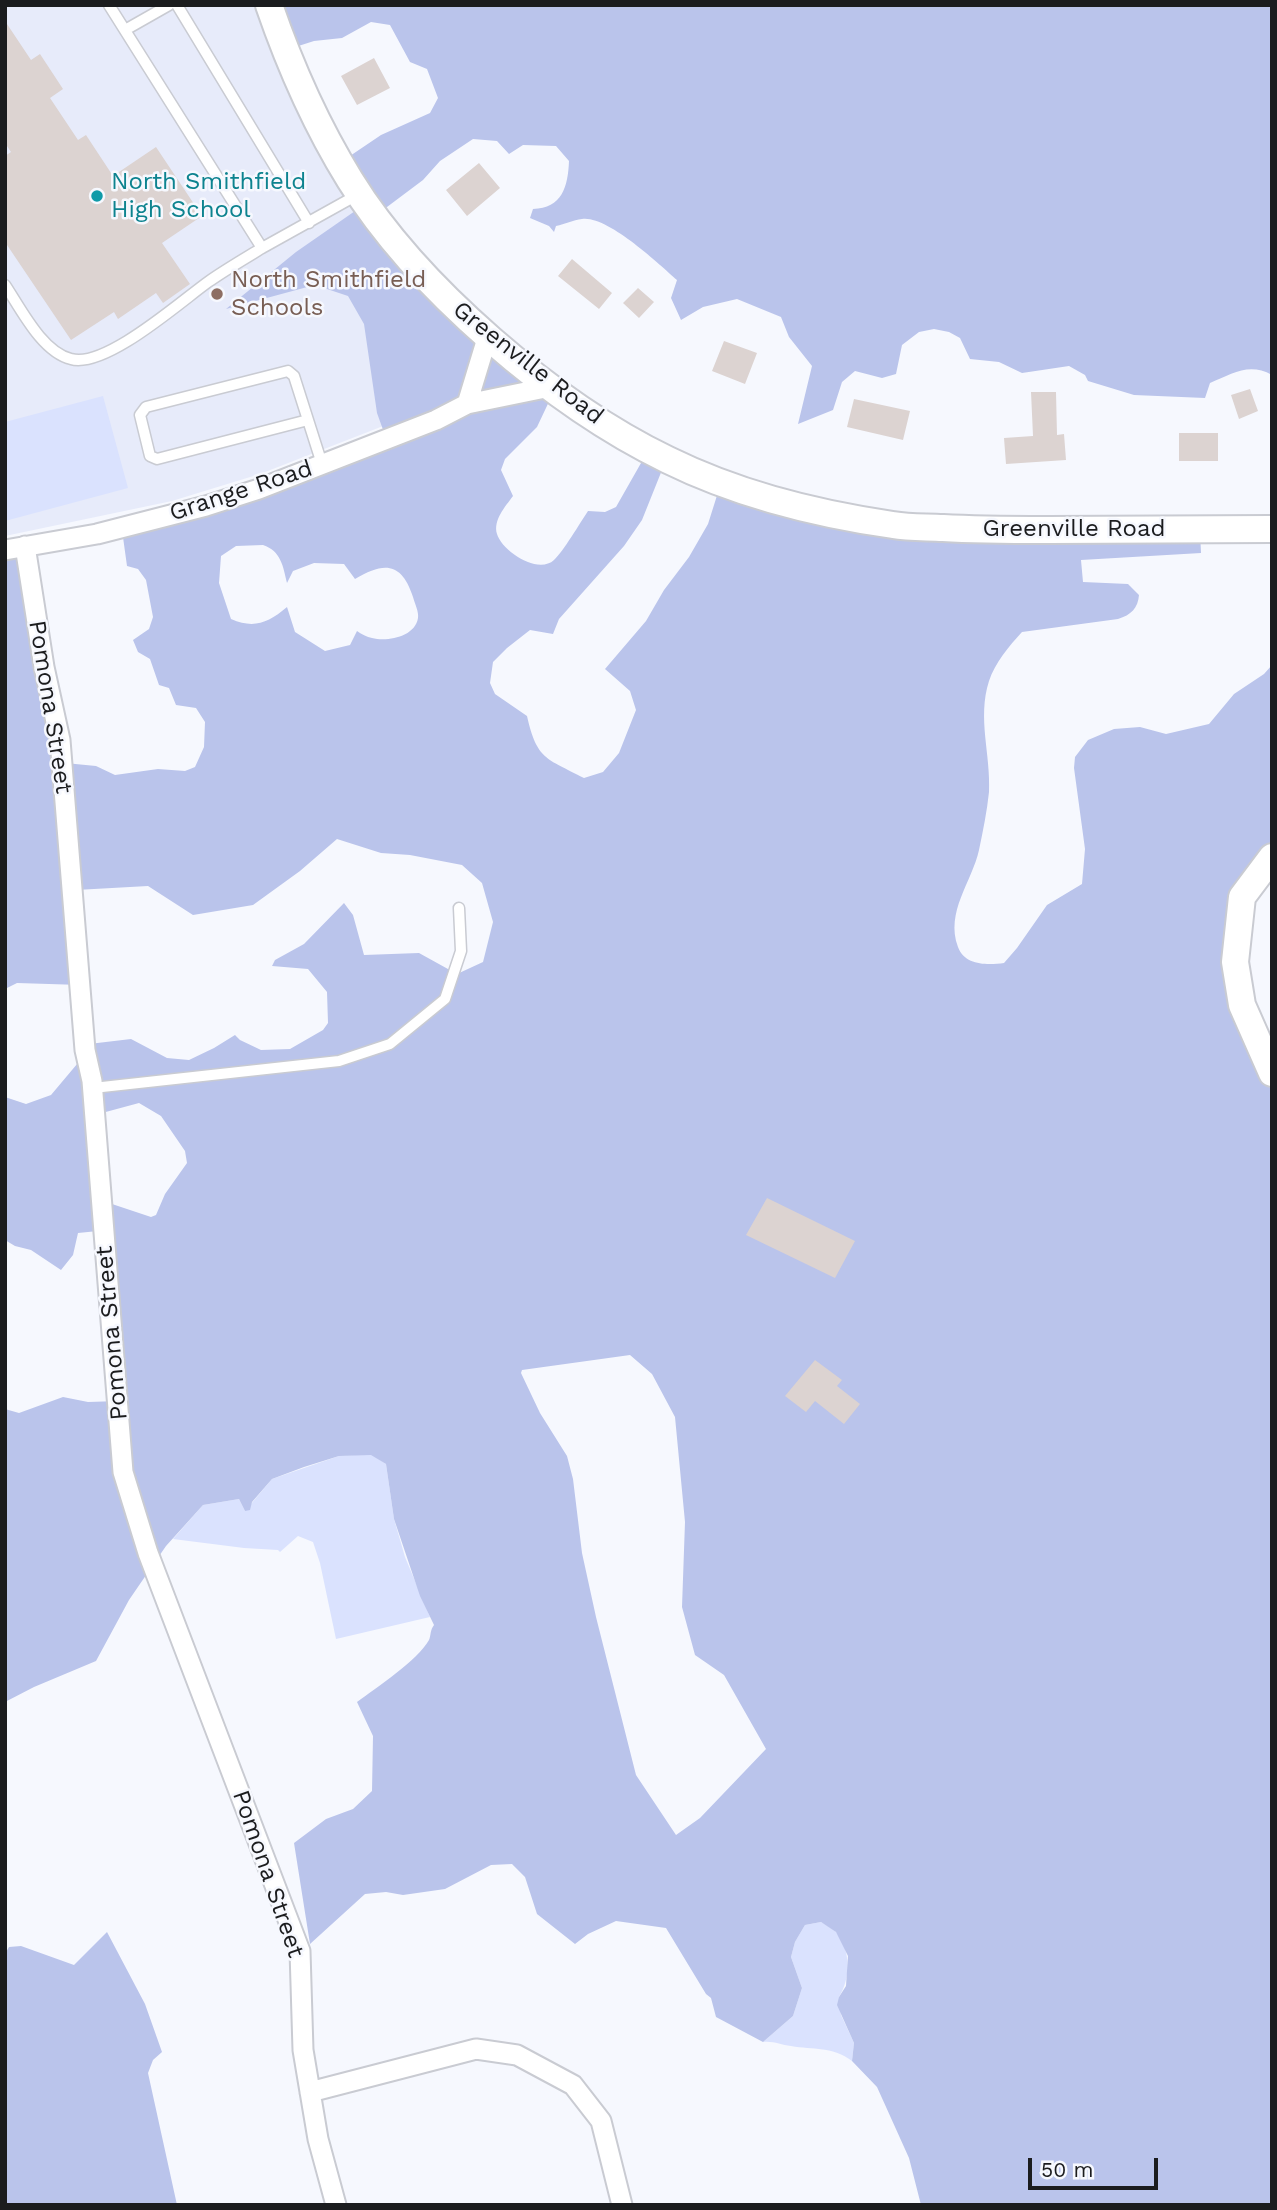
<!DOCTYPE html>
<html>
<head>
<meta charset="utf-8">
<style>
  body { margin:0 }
  #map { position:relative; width:1277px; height:2210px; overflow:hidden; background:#f6f8fe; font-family:"Work Sans",sans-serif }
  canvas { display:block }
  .frame { position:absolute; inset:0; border:7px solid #1b1c1e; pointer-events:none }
  .scale { position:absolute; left:1028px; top:2158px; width:130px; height:32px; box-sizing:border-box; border:4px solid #1b1c1e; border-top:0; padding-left:9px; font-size:21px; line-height:24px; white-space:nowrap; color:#1b1c1e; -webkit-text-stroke:5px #f6f8fe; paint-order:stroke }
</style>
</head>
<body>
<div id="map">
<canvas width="1277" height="2210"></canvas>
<div class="frame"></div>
<div class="scale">50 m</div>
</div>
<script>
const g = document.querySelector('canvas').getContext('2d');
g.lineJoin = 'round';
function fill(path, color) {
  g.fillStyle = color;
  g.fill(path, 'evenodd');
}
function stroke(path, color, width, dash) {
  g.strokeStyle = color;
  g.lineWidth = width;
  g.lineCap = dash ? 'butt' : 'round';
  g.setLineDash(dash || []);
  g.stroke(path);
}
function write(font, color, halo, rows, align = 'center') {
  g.font = font + ' "Work Sans",sans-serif';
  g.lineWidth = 5;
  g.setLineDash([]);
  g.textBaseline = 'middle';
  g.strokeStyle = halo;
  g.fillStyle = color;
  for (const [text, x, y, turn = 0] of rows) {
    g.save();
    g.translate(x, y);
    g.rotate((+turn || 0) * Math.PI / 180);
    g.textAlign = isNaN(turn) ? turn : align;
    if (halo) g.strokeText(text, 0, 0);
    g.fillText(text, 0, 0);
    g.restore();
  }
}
const built = new Path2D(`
  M 5,5 L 256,5 L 303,125 L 339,186 L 383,248 L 455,398 L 260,474 L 172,501 L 5,536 Z`);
const green = new Path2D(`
  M 103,396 L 128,488 L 5,521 L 5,422 Z
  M 371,1454 L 386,1464 L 394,1519 L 405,1557 L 430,1617 L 336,1639 L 320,1563 L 313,1542 L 298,1536 L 280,1552 L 278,1550 L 244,1548 L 173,1539 L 203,1505 L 239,1499 L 245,1511 L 272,1479 L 339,1456 Z
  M 821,1922 C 826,1925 832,1928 836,1932 C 851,1950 851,1978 839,1997 L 841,2015 L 854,2043 L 852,2061 C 833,2046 813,2050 791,2046 C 781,2045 774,2041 763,2042 L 793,2016 L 802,1988 L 791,1957 L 795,1942 L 805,1925 Z`);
const forest = new Path2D(`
  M 273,5 L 1272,5 L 1272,375 C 1249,362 1232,374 1210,383 L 1205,398 L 1134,395 L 1088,381 L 1085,375 L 1069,366 L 1022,373 L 999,362 L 970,359 L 960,338 L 949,332 L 934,329 L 919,332 L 902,345 L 896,374 L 882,378 L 855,371 L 842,382 L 833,410 L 798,424 L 812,366 L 789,337 L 781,317 L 737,299 L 703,307 L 681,320 L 671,298 L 677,280 C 659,264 607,215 582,219 C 573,220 565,224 556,226 L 554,232 L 549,226 L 530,218 L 533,209 C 562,208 568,187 569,161 L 556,146 L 523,145 L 509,154 L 497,141 L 473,139 L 440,161 L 423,180 L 379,213 L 554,391 L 537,427 L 505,459 L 501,470 L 513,496 C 505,507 493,520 497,534 C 502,551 538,575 554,560 C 563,552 580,523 588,511 L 605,512 L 616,507 L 645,456 L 666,460 L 642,520 L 624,546 L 559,619 L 553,634 L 530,630 L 507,648 L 493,662 L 490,683 L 495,694 L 527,716 C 537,760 546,758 584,778 L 603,772 L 619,753 L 636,710 L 630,691 L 605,669 L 646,621 L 664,590 L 689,557 L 708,524 L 720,486 L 823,511 L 1200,531 L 1201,553 L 1081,560 L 1083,582 L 1128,584 L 1139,595 C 1138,608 1131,615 1118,619 L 1022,632 C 1009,646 995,663 989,681 C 977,719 991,754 989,792 C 987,811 983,831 979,850 C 972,882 945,912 958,947 C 965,966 988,965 1004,963 L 1017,948 L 1047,905 L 1082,884 L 1085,849 L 1074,768 L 1075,757 L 1088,740 L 1114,729 L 1140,727 L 1166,734 L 1209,724 L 1234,694 L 1264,674 L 1272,665 L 1272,860 L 1259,875 L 1237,965 L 1272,1067 L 1272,2205 L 921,2205 L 909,2158 L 877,2087 L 852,2061 L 854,2043 L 837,2005 L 839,1997 L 846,1986 L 848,1956 L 836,1932 L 821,1922 L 805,1925 L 795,1942 L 791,1957 L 802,1988 L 793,2016 L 763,2042 L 716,2017 L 711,1998 L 706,1994 L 666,1928 L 616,1921 L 588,1934 L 575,1944 L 537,1914 L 525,1877 L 512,1864 L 491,1865 L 445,1889 L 403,1895 L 386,1892 L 365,1894 L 310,1944 L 294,1843 L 326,1819 L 353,1809 L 372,1791 L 373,1736 L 357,1702 C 376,1688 418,1660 429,1640 C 431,1635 430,1630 434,1625 L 420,1596 L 394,1519 L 386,1464 L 371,1455 L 339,1456 L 304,1467 L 272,1479 L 252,1502 L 250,1510 L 245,1511 L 239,1499 L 203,1505 L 185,1525 L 166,1546 L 129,1600 L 96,1661 L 34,1687 L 5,1702 L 5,1409 L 19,1413 L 63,1397 L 88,1402 L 119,1401 L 108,1230 L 78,1233 L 73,1255 L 61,1270 L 31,1250 L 15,1246 L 5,1240 L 5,1097 L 26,1104 L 51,1095 L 88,1051 L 89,1044 L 131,1039 L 167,1058 L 189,1060 L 214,1048 L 235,1035 L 240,1040 L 261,1050 L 290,1049 L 323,1030 L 328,1023 L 327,992 L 308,969 L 272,966 L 275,960 L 304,944 L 344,903 L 353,915 L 364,955 L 419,953 L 457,974 L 483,962 L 493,922 L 482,883 L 462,865 L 410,855 L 381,853 L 337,839 L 300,871 L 253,905 L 193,915 L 148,886 L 76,890 L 81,985 L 17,983 L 5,989 L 5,550 L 23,547 L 65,763 L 96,766 L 115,775 L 158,769 L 185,771 L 195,767 L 204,747 L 205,722 L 196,708 L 176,705 L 169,688 L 159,685 L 150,659 L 138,652 L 133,640 L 149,629 L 153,617 L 146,580 L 138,569 L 127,566 L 122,530 L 386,438 L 377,413 L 364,324 L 348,296 L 321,287 L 311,286 L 226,309 L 296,252 L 368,202 L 344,160 L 381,135 L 430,113 L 438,98 L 427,69 L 410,62 L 390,25 L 371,22 L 342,38 L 314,41 L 289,49 ZM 263,545 C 281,551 283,566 287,583 L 293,571 L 314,563 L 344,564 L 355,579 C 385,561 402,563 413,597 C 415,604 419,612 418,618 C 415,637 387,642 372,638 C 367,637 361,634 357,631 L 350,645 L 325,651 L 295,632 L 287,607 C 268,623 254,629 231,619 L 219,583 L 221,556 L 236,546 ZM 139,1103 L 161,1116 L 185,1151 L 187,1163 L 165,1194 L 156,1215 L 151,1217 L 100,1200 L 102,1113 ZM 630,1355 L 652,1374 L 675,1417 L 685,1522 L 682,1607 L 695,1655 L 724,1675 L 766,1749 L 700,1818 L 676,1835 L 636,1775 L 596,1617 L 582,1553 L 573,1479 L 567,1456 L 540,1413 L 521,1373 L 522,1370 Z
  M 107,1932 L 145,2004 L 162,2052 L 153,2060 L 148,2073 L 177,2205 L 5,2205 L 5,1954 L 9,1947 L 21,1946 L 74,1965 Z`);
const building = new Path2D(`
  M 5,21 L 31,60 L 40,54 L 63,89 L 50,98 L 78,140 L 86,135 L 113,176 L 156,147 L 202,216 L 162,243 L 190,284 L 163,303 L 156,293 L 118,319 L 114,312 L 71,340 L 5,242 L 5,156 L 11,152 L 5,143 Z
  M 374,58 L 390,88 L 357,105 L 341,76 Z
  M 479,163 L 500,188 L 467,216 L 446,190 Z
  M 572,259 L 612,293 L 599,309 L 558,276 Z
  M 638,288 L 654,302 L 639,318 L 623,303 Z
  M 724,341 L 757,353 L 745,384 L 712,371 Z
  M 1250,389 L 1258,411 L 1239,419 L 1231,395 Z
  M 1031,392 L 1056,392 L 1057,435 L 1064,434 L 1066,460 L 1006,464 L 1004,438 L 1033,436 Z
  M 854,399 L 910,411 L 903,440 L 847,427 Z
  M 1179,433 L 1218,433 L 1218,461 L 1179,461 Z
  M 767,1198 L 855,1241 L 835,1278 L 746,1235 Z
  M 815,1360 L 842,1380 L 837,1386 L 860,1404 L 844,1424 L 815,1401 L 806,1412 L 785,1396 Z`);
const lane = new Path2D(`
  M 109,5 L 262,248 L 359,194
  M 177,5 L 309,223
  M 125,30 L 169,5
  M 5,285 C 21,309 42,352 71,359 C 105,369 180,302 208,282 C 225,270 244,259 262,248
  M 308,420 L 157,459 L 150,456 L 140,415 L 146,407 L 288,371 L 294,376 L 322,464
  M 93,1088 L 339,1061 L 390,1044 L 445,999 L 461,951 L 459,908`);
const street = new Path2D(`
  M 467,404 L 488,335
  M 25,546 L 44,667 L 60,740 L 85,1050 L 92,1081 L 123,1472 L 148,1553 L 300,1951 L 303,2050 L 318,2139 L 336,2205
  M 5,550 L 97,534 L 206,506 L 259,489 L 436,420 L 467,404 L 550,387
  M 310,2092 L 476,2049 L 517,2055 L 573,2085 L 601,2121 L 622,2205`);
const secondary = new Path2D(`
  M 269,5 C 290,66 316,125 350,180 C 416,287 554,405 668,460 C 737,494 817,514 893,525 C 910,528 927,527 943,528 C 978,530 1013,530 1048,530 C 1123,530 1197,529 1272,529
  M 1272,857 L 1242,897 L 1235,962 L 1242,1005 L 1272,1073`);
const markers = [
  [97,196,7,"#0f9aa8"],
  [217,294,7,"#8d6e63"]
];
const cultureNames = [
  ["North Smithfield",111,182],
  ["High School",111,210]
];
const educationNames = [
  ["North Smithfield",231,280],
  ["Schools",231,308]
];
const streetNames = [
  ["Greenville Road",528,363,38],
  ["Grange Road",241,491,-18],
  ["Greenville Road",1074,529],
  ["Pomona Street",50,707,81],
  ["Pomona Street",112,1333,-95],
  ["Pomona Street",268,1874,71]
];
fill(built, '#e7ebfa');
fill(green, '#dae2fe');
fill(forest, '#bac4eb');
fill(building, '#dcd3d1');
stroke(lane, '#c9cbd2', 13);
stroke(street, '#c9cbd2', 23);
stroke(secondary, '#c9cbd2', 30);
stroke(lane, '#fff', 10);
stroke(street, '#fff', 19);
stroke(secondary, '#fff', 26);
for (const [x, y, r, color] of markers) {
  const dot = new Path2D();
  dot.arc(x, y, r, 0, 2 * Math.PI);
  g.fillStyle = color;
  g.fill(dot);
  stroke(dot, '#f6f8fe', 2.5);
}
write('24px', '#0d838f', '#f6f8fe', cultureNames, 'left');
write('24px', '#785e54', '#f6f8fe', educationNames, 'left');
write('24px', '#1b1c1e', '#f6f8fe', streetNames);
</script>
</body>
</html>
